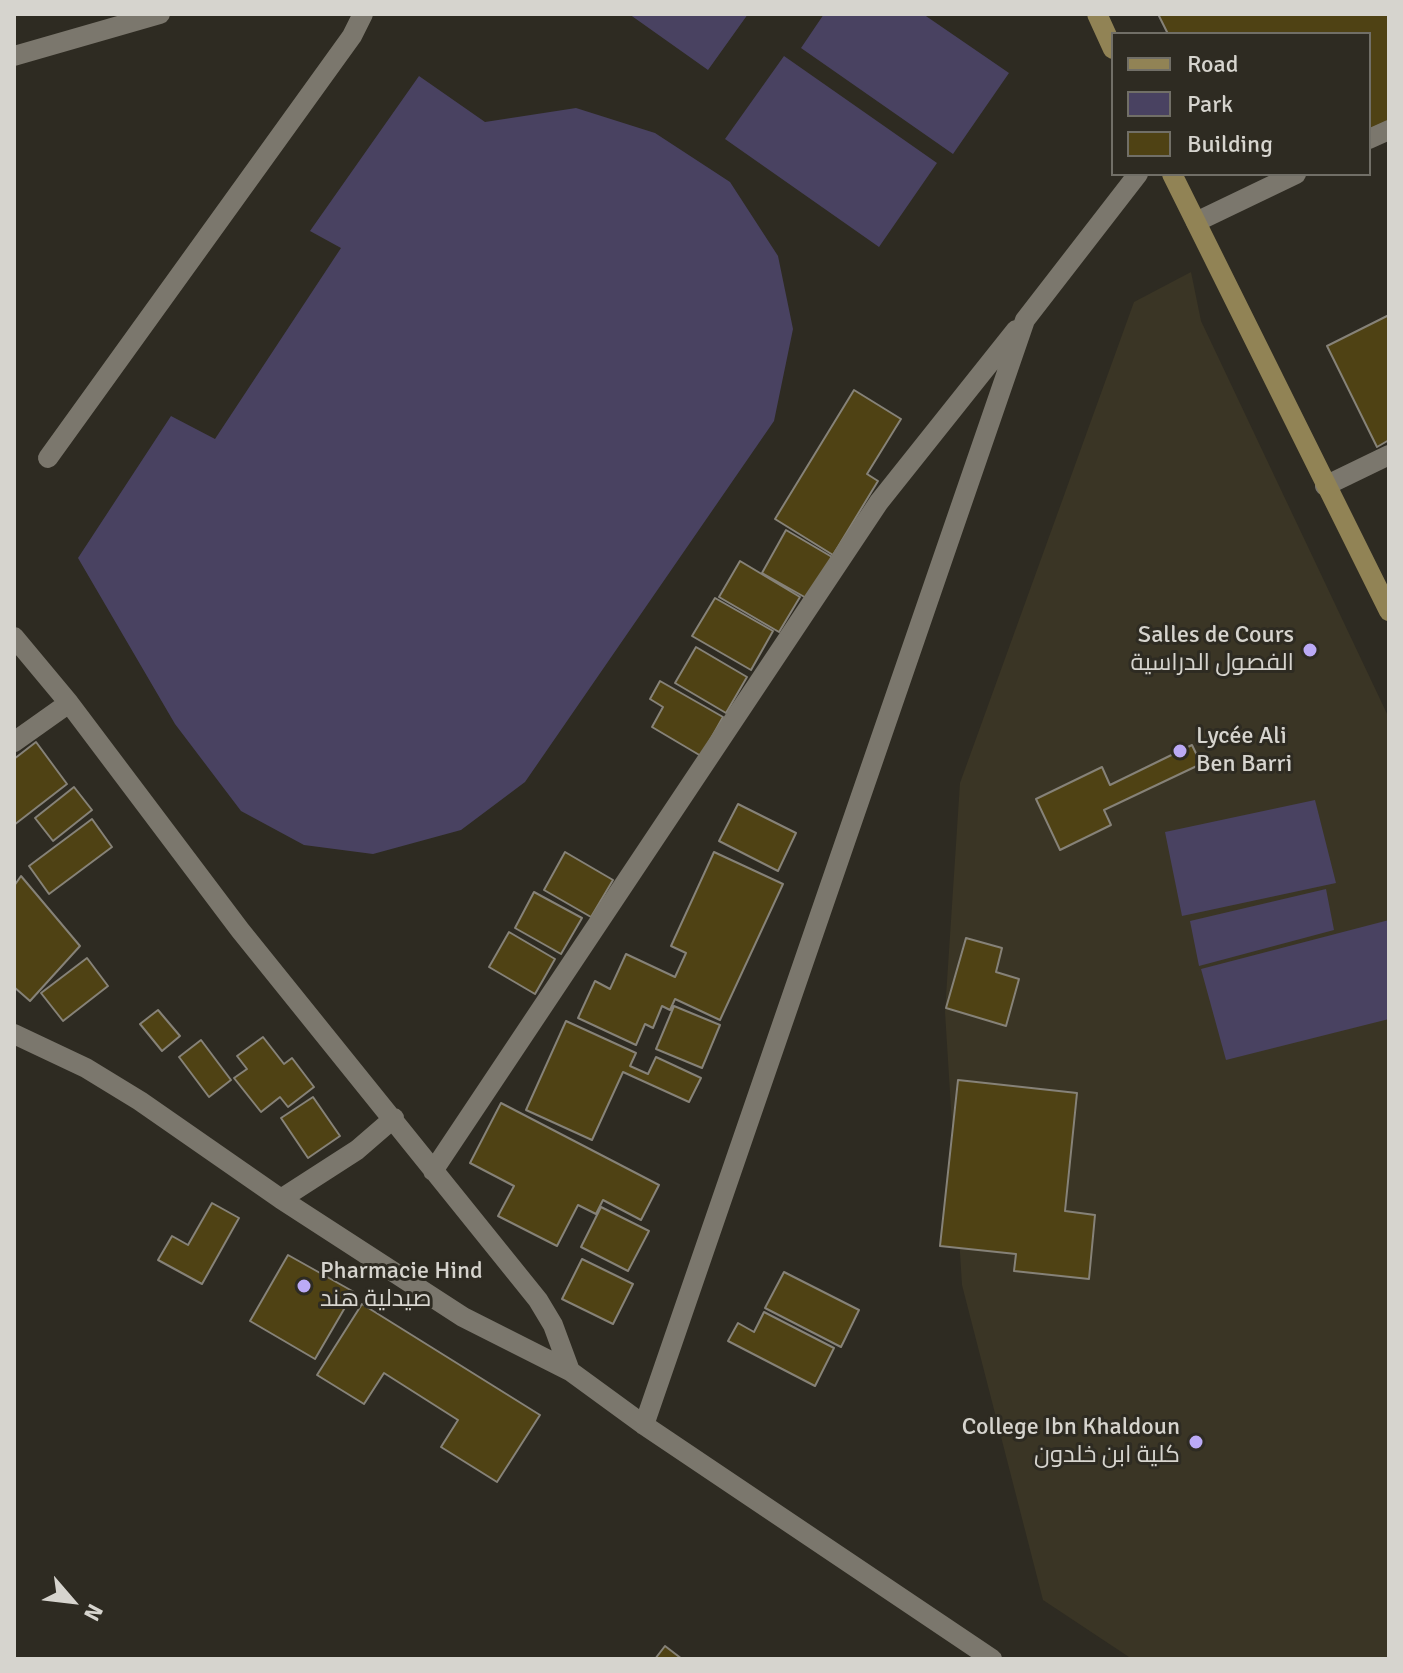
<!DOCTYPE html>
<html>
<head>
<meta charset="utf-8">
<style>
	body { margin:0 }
	#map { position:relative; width:1403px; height:1673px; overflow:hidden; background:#2e2b22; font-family:Signika,sans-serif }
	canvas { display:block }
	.frame { position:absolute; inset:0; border:16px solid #d6d4ce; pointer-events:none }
	.legend { position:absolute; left:1111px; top:32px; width:260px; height:144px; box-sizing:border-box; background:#2e2b22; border:2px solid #716f67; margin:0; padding:10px 14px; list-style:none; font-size:24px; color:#d6d4ce }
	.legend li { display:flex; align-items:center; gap:16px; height:40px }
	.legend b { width:40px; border:2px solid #716f67 }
	.north { position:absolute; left:32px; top:1561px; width:80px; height:80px; -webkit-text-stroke:6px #2e2b22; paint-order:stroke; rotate:118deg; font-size:22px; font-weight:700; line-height:32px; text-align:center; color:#d6d4ce }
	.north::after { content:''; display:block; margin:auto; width:28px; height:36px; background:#d6d4ce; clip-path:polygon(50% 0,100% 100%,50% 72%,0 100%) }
</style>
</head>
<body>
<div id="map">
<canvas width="1403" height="1673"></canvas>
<div class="frame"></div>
<ul class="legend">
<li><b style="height:10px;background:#918355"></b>Road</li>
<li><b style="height:22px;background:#494261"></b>Park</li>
<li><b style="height:22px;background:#4f4214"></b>Building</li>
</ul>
<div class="north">N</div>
</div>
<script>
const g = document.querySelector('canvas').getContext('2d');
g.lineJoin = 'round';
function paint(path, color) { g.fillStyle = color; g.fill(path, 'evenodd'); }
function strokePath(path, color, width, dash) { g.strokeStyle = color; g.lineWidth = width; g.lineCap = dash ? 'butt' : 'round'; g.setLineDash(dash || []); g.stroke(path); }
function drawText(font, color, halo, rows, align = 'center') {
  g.font = font + ' Signika,Cairo,sans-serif'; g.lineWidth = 6; g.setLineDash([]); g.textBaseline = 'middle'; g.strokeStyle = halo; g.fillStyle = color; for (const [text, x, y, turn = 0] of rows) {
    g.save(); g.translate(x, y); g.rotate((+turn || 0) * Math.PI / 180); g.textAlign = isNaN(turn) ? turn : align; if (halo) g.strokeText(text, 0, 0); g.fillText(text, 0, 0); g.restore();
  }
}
const built = new Path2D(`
	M1191,272L1201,321L1389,718V1659H1132L1043,1600L962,1285L945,1012L960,783L1134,302Z`);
const green = new Path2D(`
	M629,14H748L708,70Z
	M824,14H923L1009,73L953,154L801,48Z
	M784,56L937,163L879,247L725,139Z
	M419,76L485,122L576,108L655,133L730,182L778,256L793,329L774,421L525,782L461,830L373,854L304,845L241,811L175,724L78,558L171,416L215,439L341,248L310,231Z
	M1315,800L1336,883L1182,916L1165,832Z
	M1326,889L1334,930L1199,966L1190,921Z
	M1389,920V1019L1226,1060L1201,969Z`);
const building = new Path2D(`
	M1158,14H1389V121L1369,130V34H1168Z
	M1389,315V440L1377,447L1327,346Z
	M854,390L901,419L867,474L878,481L833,555L775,519Z
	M786,530L832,557L808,599L762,573Z
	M740,561L800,597L779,632L719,597Z
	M715,598L773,631L751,670L692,636Z
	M696,647L747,677L726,713L675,683Z
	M660,681L723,717L701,756L652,727L663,707L650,699Z
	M36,742L67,784L14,825V759Z
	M1192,745L1201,764L1104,810L1111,825L1060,850L1036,799L1102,767L1110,785Z
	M74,787L92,810L53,841L35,818Z
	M738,804L796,833L778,871L719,841Z
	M92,819L112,847L49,894L29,866Z
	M565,852L613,880L591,917L544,890Z
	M714,852L783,884L720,1020L675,999L670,1010L662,1006L653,1028L645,1024L636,1045L578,1018L595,981L610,989L626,954L675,977L686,953L671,946Z
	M21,876L80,946L30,1001L14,987V886Z
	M534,892L582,918L561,954L515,928Z
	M509,932L555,959L535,994L489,967Z
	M966,938L1002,948L996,972L1019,979L1006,1026L946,1008Z
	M87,958L108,986L63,1021L41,993Z
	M674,1006L720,1025L702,1068L656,1049Z
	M158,1010L180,1036L162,1051L140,1024Z
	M566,1021L636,1053L630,1066L648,1074L656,1057L701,1078L689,1102L623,1072L592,1140L526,1110Z
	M263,1037L284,1064L292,1058L314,1087L288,1107L280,1097L261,1112L234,1078L247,1069L237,1056Z
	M201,1040L231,1080L209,1097L179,1057Z
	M958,1080L1077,1093L1065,1211L1095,1215L1089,1279L1014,1271L1016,1254L940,1246Z
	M313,1097L340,1136L308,1158L281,1118Z
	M501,1103L659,1185L641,1220L603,1200L596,1214L578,1205L557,1246L498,1216L514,1186L470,1163Z
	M212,1203L239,1218L202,1284L158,1260L172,1236L188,1245Z
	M601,1207L649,1231L628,1271L581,1247Z
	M288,1255L354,1292L315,1359L250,1321Z
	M582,1259L633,1284L613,1324L562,1299Z
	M784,1272L859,1310L841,1347L765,1308Z
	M362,1304L540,1415L497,1482L441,1447L458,1420L384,1373L364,1404L317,1375Z
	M764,1312L834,1348L815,1386L728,1341L738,1323L754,1332Z
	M665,1646L682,1659H655Z`);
const lane = new Path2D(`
	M48,458L352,36L363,14`);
const street = new Path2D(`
	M14,56L160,14
	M1369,139L1389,130
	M1196,222L1296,174
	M1325,486L1389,455
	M14,637L69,703L240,930L538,1300L553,1325L570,1371
	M14,742L69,703
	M14,1034L86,1068L140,1101L281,1199L463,1317L570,1371L644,1425L992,1659
	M433,1171L879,502L1016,330
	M281,1199L357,1150L394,1118
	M644,1425L1025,320L1138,174`);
const secondary = new Path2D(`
	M1097,14L1113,49
	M1172,174L1389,611`);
const markers = [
	[1310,650,8,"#bbaaf6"],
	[1180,751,8,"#bbaaf6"],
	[304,1286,8,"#bbaaf6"],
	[1196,1442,8,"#bbaaf6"]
];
const poiNames = [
	["Salles de Cours",1294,636],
	["الفصول الدراسية",1294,664],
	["Lycée Ali",1196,737,"left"],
	["Ben Barri",1196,765,"left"],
	["Pharmacie Hind",320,1272,"left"],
	["صيدلية هند",320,1300,"left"],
	["College Ibn Khaldoun",1180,1428],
	["كلية ابن خلدون",1180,1456]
];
paint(built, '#3a3525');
paint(green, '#494261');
paint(building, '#4f4214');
strokePath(building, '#868278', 2);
strokePath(lane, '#7b776d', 20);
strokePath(street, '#7b776d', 20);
strokePath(secondary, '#918355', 20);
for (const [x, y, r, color] of markers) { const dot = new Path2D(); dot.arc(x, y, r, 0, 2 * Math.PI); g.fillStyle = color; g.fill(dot); strokePath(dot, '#2e2b22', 3); }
drawText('24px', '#d6d4ce', '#2e2b22', poiNames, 'right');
</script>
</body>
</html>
